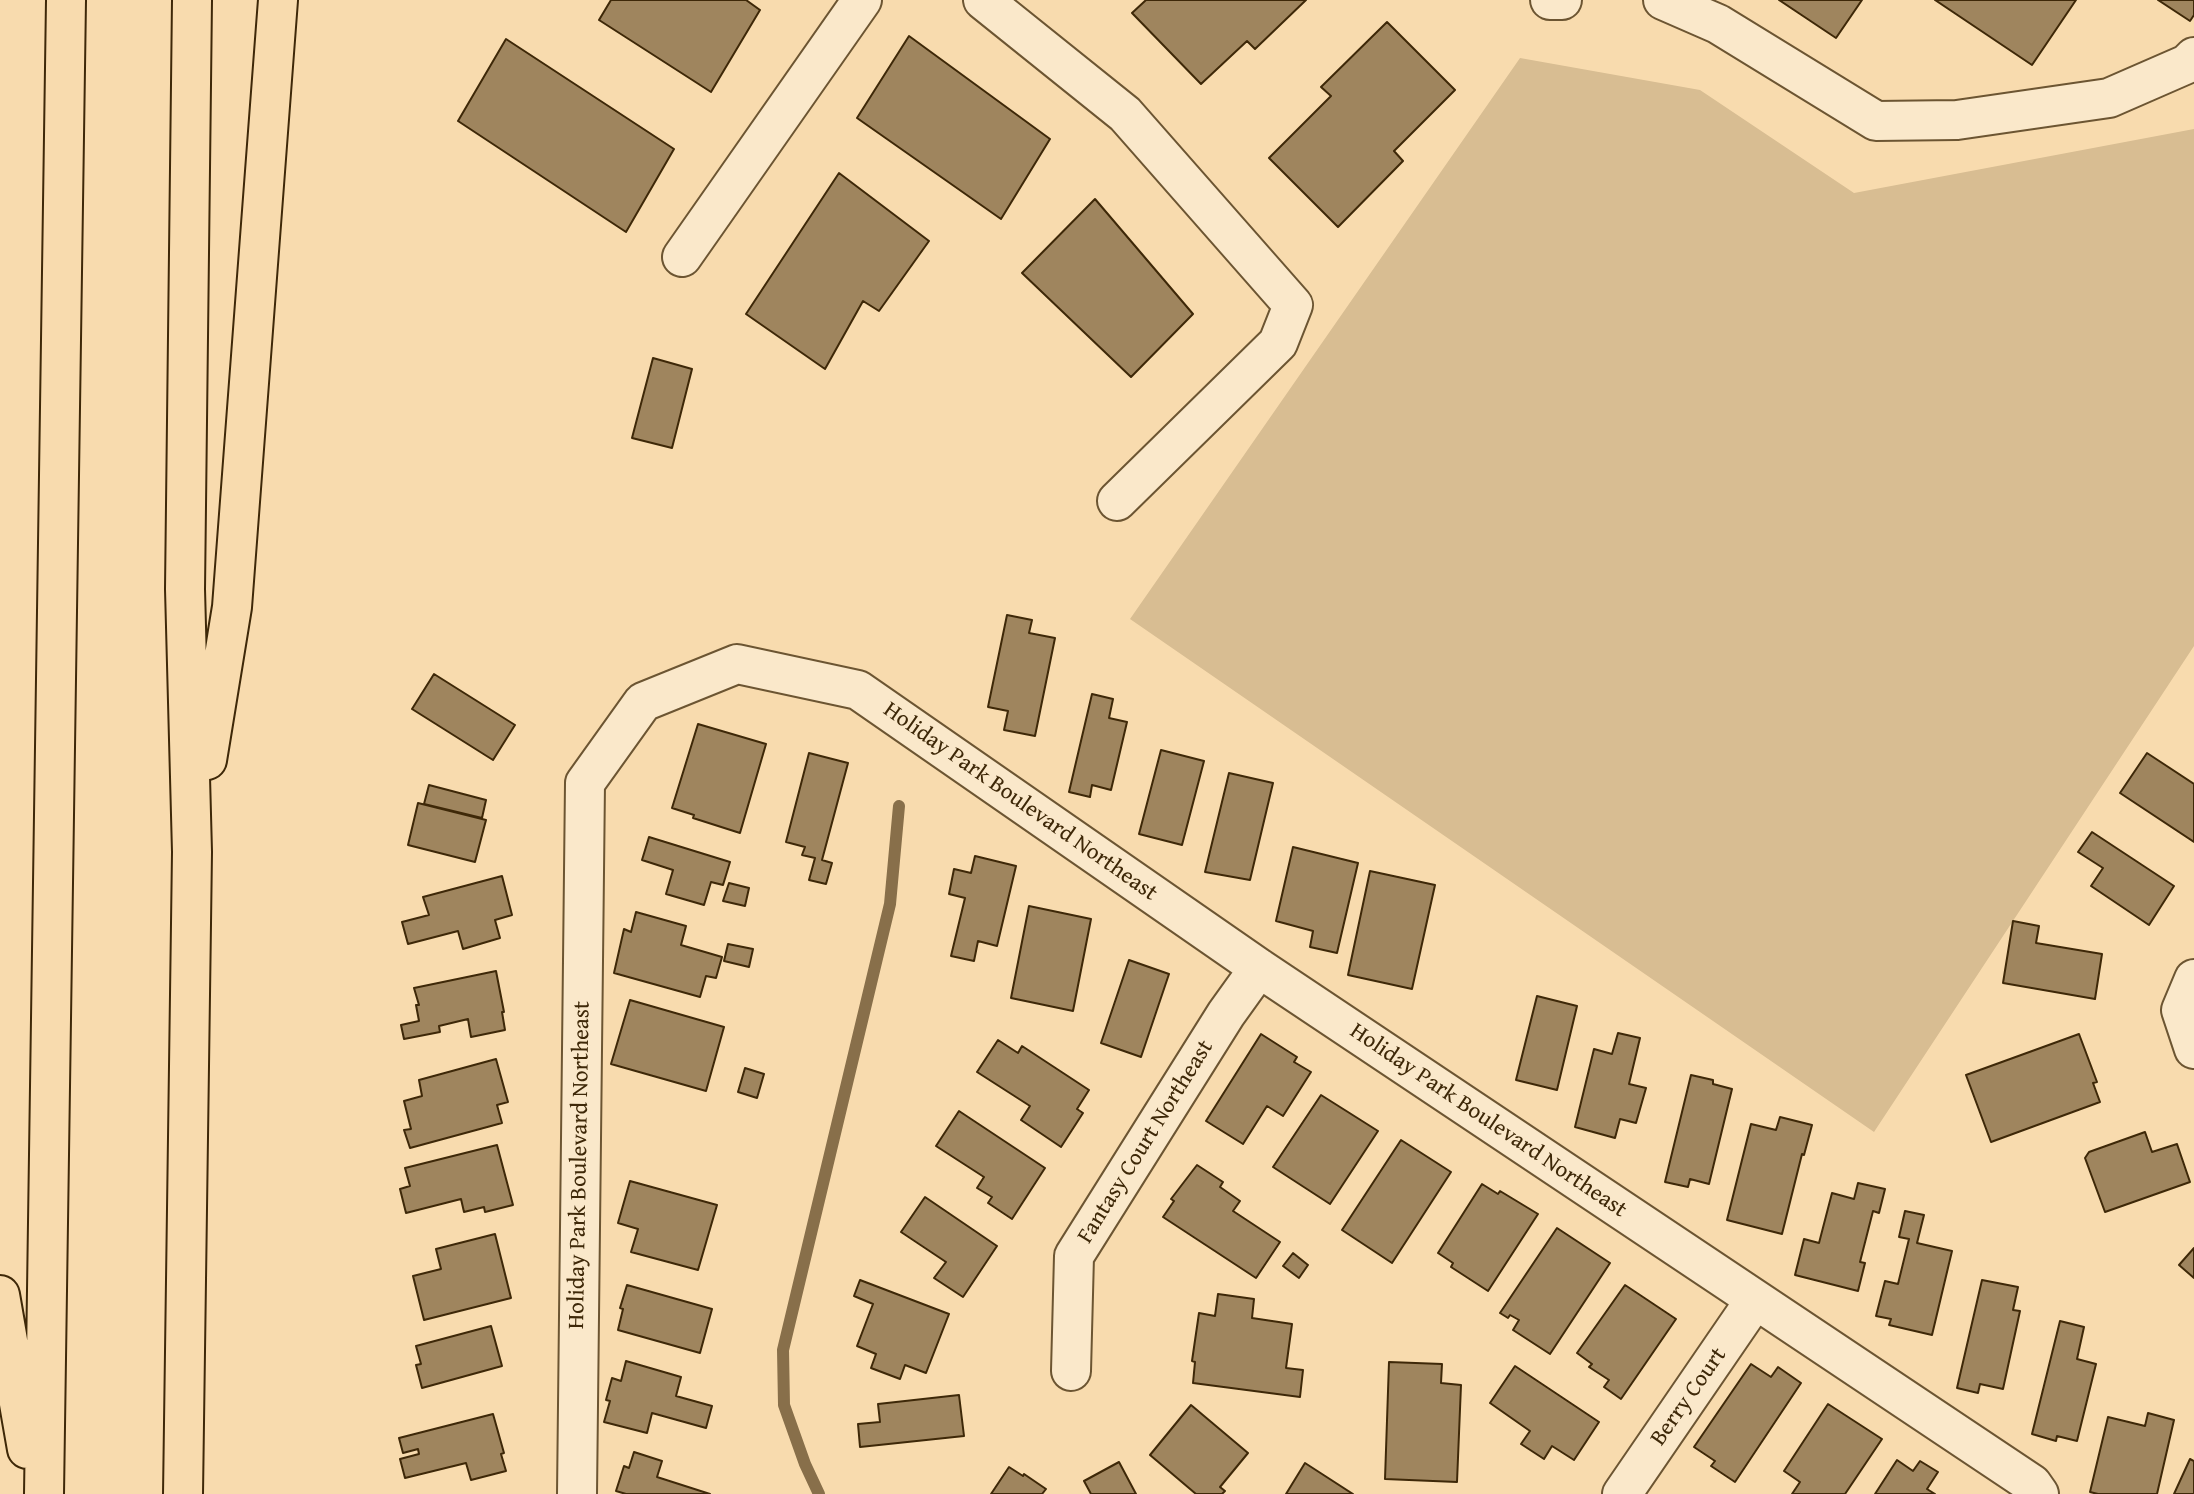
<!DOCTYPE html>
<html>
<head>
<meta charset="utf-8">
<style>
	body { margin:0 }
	canvas { display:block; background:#f8dbae }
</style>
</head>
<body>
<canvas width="2194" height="1494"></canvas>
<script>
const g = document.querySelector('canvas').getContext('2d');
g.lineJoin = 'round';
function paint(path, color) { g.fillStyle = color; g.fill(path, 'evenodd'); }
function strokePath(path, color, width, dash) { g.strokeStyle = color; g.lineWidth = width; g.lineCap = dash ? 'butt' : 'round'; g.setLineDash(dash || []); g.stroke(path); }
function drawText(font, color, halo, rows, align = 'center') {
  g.font = font + ' "Gentium Book Plus",serif'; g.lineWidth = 5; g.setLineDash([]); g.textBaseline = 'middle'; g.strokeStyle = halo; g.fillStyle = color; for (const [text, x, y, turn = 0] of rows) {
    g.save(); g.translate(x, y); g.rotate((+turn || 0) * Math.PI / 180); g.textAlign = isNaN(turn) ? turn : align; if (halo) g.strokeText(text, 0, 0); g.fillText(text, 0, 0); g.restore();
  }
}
const green = new Path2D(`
	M1520,58L1700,90L1854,193L2194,129V646L1874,1132L1130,619Z`);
const stream = new Path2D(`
	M819,1494L805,1464L784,1405L783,1350L890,904L899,806`);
const building = new Path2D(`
	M611,0H746L760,10L711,92L599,20Z
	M1146,0H1306L1255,49L1247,41L1201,84L1132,13Z
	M1779,0H1862L1836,38Z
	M1935,0H2076L2032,65Z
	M2158,0H2194V15L2190,21Z
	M1387,22L1455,90L1394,151L1403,161L1338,227L1269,158L1331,96L1321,87Z
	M909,36L1050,139L1001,219L857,118Z
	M506,39L674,149L626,232L458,121Z
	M839,173L929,241L879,311L863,301L825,369L746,314Z
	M1095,199L1193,314L1131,377L1022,273Z
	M653,358L692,369L672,448L632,438Z
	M1007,615L1032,620L1029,633L1055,638L1035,736L1004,730L1008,711L988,707Z
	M434,674L515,725L493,760L412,709Z
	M1092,694L1113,699L1109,718L1127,722L1111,790L1092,785L1090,797L1069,792Z
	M698,724L766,744L740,833L693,818L694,815L672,808Z
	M1161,750L1204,761L1182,845L1139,834Z
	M809,753L848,763L822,860L832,863L826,884L809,880L815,858L802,855L805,847L786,842Z
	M2147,753L2194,784V842L2120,793Z
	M1229,773L1273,783L1250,880L1205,872Z
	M429,785L486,800L482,818L424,804Z
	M418,803L486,820L475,862L408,845Z
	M2092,832L2174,886L2149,925L2091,886L2103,868L2078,852Z
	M649,837L730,862L723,885L711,882L704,905L666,894L673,870L642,860Z
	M1293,847L1358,863L1337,953L1310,947L1313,931L1276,921Z
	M975,856L1016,866L997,946L978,941L974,961L951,956L965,898L949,894L954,869L971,873Z
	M1370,871L1435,885L1412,989L1348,975Z
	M502,876L512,915L495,920L500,938L463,949L458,931L408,944L402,922L429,915L423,897Z
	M729,883L749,888L745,906L723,901Z
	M1029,906L1091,919L1073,1011L1011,998Z
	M636,912L686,926L681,945L722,957L716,978L706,976L700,997L614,973L624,929L631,932Z
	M2013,921L2039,926L2036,943L2102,954L2095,999L2003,983Z
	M728,944L753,949L749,967L724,961Z
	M1129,960L1169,974L1141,1057L1101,1043Z
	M496,971L504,1012H502L505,1030L471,1037L468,1019L439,1026L440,1032L404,1039L401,1025L419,1021L416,1005H419L414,988Z
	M1537,996L1577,1006L1557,1090L1516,1080Z
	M630,1000L724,1027L706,1091L611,1064Z
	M1618,1033L1640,1038L1629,1084L1646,1088L1636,1123L1620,1119L1615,1138L1575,1127L1594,1049L1612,1054Z
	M1261,1034L1297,1057L1294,1062L1311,1072L1283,1116L1267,1106L1243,1144L1206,1121Z
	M2079,1034L2097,1082L2093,1083L2100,1102L1991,1142L1966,1075Z
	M998,1040L1018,1053L1022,1046L1089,1090L1077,1109L1083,1113L1061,1147L1021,1120L1030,1106L977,1072Z
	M496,1059L508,1102L497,1105L502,1123L410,1148L404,1130L411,1129L404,1101L422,1096L419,1080Z
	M745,1068L764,1074L757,1098L738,1092Z
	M1691,1075L1713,1080V1084L1732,1089L1709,1184L1690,1179L1688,1187L1665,1182Z
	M1321,1095L1378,1131L1330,1204L1273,1167Z
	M959,1111L1045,1168L1012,1219L988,1203L992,1197L977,1188L984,1177L936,1146Z
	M1780,1117L1812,1125L1804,1155L1802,1154L1782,1234L1727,1220L1751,1124L1776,1130Z
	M2145,1132L2152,1152L2177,1144L2190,1182L2105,1212L2085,1158L2089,1152Z
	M1401,1140L1451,1172L1392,1263L1342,1230Z
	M497,1145L513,1205L485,1212L484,1207L464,1212L461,1199L406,1213L400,1189L410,1186L405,1168Z
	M1197,1165L1223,1182L1220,1187L1240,1201L1233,1211L1280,1242L1256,1278L1163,1217L1174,1201L1171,1199Z
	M630,1181L717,1205L698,1270L631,1252L638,1229L618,1223Z
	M1858,1183L1885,1189L1879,1213L1873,1211L1860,1262L1865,1263L1858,1291L1795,1275L1804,1239L1819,1243L1832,1193L1854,1199Z
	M1482,1184L1498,1194L1500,1191L1538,1214L1488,1291L1451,1267L1453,1263L1438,1253Z
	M925,1197L997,1246L963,1297L934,1278L946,1262L901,1232Z
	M1905,1211L1924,1215L1917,1243L1952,1251L1932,1335L1889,1325L1891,1319L1876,1316L1885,1281L1898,1284L1909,1239L1899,1237Z
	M1557,1228L1610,1263L1550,1354L1513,1330L1519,1320L1510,1315L1508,1318L1500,1313Z
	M495,1234L511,1298L424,1320L413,1276L441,1269L436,1249Z
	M2194,1248V1278L2179,1265Z
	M1293,1253L1308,1265L1299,1278L1283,1266Z
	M860,1280L949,1314L926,1373L905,1365L900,1379L871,1368L876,1354L857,1346L873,1304L854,1296Z
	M1982,1280L2018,1287L2013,1310L2020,1311L2003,1389L1980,1384L1978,1393L1957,1388Z
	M627,1285L712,1309L700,1353L618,1330L623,1309L620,1308Z
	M1625,1285L1676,1319L1621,1399L1604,1387L1609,1380L1589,1367L1592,1364L1577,1353Z
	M1218,1294L1254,1299L1252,1318L1292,1324L1286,1368L1303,1370L1300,1397L1193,1383L1195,1362L1192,1361L1199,1313L1215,1316Z
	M2060,1321L2084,1327L2077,1359L2096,1364L2077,1441L2057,1436L2056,1441L2032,1434Z
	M491,1326L502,1366L422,1388L416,1365L421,1364L416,1346Z
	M626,1361L681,1377L676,1396L712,1406L706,1428L652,1413L647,1433L604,1422L610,1401L606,1400L612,1378L621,1381Z
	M1389,1362L1442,1364L1441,1383L1461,1385L1457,1482L1385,1479Z
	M1751,1364L1771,1377L1778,1367L1801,1383L1735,1482L1711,1466L1715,1461L1694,1447Z
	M1515,1366L1599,1422L1574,1460L1552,1446L1544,1459L1521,1444L1530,1431L1490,1403Z
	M959,1395L964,1436L860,1447L858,1424L880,1422L878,1404Z
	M1828,1404L1882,1439L1845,1494H1792L1800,1482L1784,1471Z
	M1191,1405L1248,1453L1220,1487L1225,1491L1222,1494H1196L1150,1455Z
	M2148,1413L2174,1420L2157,1494H2098L2090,1492L2108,1417L2145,1426Z
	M493,1414L504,1453L501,1454L506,1471L471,1480L466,1463L405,1478L400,1459L419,1454L418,1449L403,1453L399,1438Z
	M634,1452L662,1461L657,1477L710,1494H626L616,1491L624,1466L629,1468Z
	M2190,1459L2194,1461V1494H2174Z
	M1897,1460L1913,1471L1920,1461L1938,1472L1927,1489L1935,1494H1875Z
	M1119,1462L1136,1494H1091L1084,1481Z
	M1305,1463L1353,1494H1286Z
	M1009,1467L1023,1476L1024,1474L1046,1489L1042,1494H991Z`);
const minor = new Path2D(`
	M983,0L1125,114L1293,305L1278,343L1117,501
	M1550,0H1562
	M1663,0L1718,24L1876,121L1957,120L2109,98L2187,64L2194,57
	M682,257L862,0
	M2194,979L2181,1010L2194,1049
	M1071,1371L1074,1256L1226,1014L1259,968
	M577,1494L585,783L643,702L737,664L858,690L1259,968L2032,1484L2039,1494
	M1622,1494L1755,1300`);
const highway = new Path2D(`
	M207,760L232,607L278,0
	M0,1295L27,1449
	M44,1494L66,0
	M183,1494L192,852L185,589L192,0`);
const streetNames = [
	["Holiday Park Boulevard Northeast",1020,802,35],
	["Holiday Park Boulevard Northeast",1488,1121,34],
	["Fantasy Court Northeast",1146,1142,-58],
	["Holiday Park Boulevard Northeast",580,1165,-89],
	["Berry Court",1689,1397,-55]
];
paint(green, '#d8bd92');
strokePath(stream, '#886f4a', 12);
paint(building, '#9f855e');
strokePath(building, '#3e2808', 2);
strokePath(minor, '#6c5532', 42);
strokePath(highway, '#3e2808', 42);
strokePath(minor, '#fae8ca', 38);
strokePath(highway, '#f8dbae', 38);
drawText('23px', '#3e2808', '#fae8ca', streetNames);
</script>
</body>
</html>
